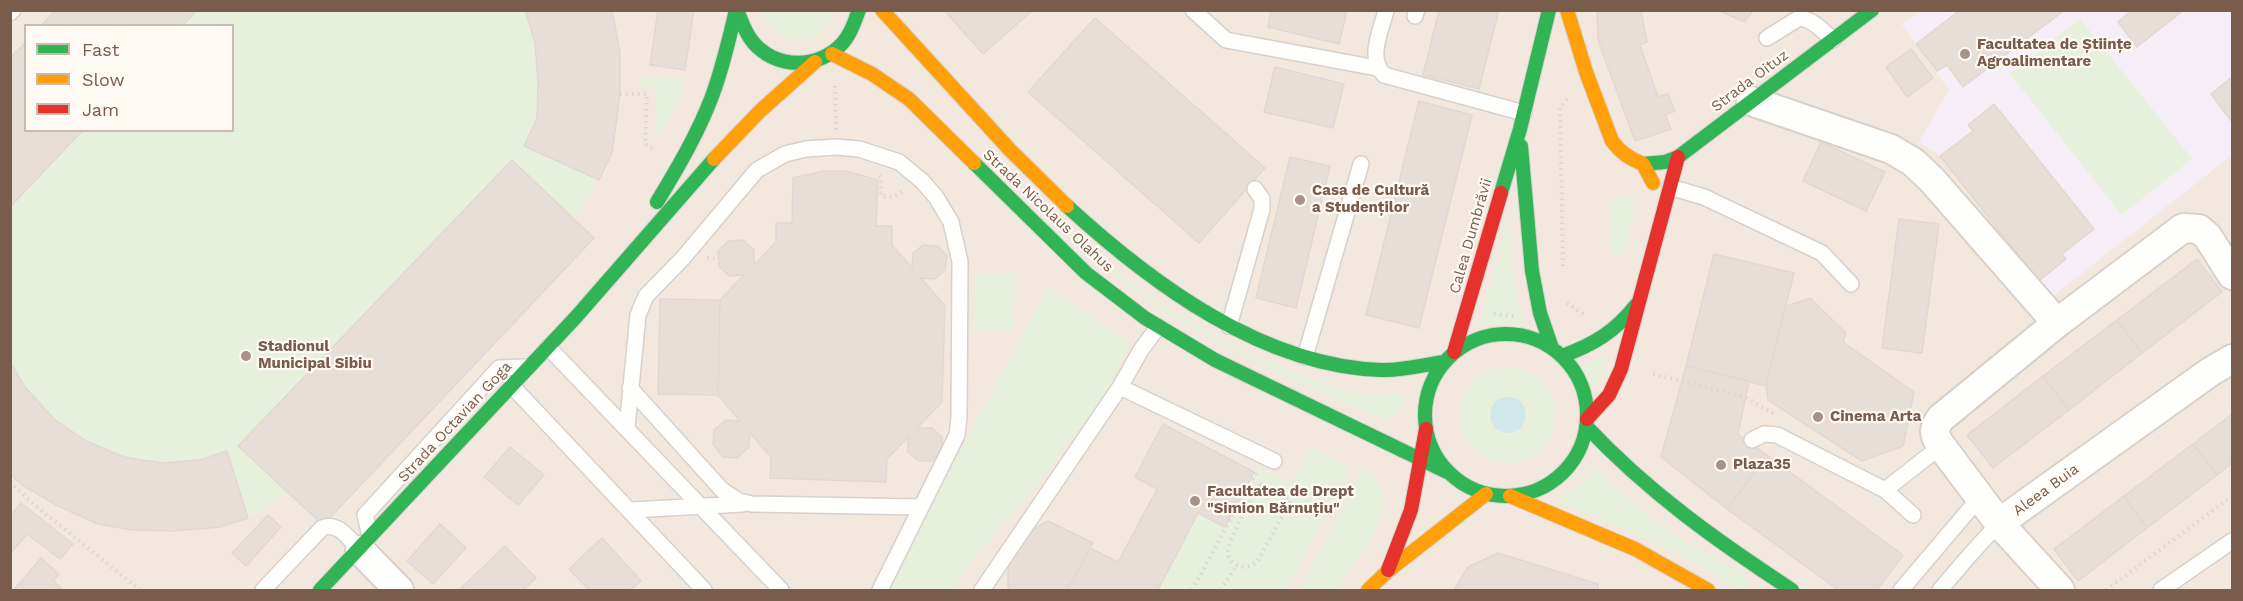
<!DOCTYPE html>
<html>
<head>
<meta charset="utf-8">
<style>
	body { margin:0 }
	#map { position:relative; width:2243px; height:601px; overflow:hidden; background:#f9f5f0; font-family:"Work Sans",sans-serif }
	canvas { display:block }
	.frame { position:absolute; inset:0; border:12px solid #7a5c4d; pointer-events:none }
	.legend { position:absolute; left:24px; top:24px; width:210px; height:108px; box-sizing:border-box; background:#fffaf3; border:2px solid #cabbb1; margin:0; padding:8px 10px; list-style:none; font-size:18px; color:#7a5c4d }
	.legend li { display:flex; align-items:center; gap:12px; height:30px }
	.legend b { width:30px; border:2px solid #cabbb1 }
</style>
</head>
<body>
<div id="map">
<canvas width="2243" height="601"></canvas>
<div class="frame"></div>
<ul class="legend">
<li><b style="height:8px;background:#30b455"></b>Fast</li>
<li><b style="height:8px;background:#ff9f0a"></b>Slow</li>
<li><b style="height:8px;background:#e5322d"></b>Jam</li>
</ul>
</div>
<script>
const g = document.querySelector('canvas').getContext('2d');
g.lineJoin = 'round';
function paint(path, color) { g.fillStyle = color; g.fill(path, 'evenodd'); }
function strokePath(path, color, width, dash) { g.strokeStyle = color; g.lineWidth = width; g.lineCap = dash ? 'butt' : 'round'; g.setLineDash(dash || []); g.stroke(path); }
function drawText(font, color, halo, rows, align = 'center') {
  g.font = font + ' "Work Sans",sans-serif'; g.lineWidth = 4.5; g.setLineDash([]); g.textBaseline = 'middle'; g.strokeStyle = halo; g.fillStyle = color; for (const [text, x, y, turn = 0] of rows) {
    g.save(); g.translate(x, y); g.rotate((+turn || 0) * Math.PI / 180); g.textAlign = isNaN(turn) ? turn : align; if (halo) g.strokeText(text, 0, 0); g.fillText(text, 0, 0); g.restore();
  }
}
const residential = new Path2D(`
	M11,11H2232V590H11ZM26,26H232V130H26Z`);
const education = new Path2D(`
	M1922,10L2232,11V155L2052,297L1940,156L1919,142L1949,90L1902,25Z`);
const green = new Path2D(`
	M55,10L612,11L620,53V94L612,153L599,180L575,219L594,238L323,525L288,492C275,501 263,510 249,517C233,525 213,527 195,529C130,536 59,521 11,474L10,58L25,42L26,130H232V26L41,25Z
	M760,11H834C820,51 776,49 760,11Z
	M2080,19L2192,159L2122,215L2010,74Z
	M642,76L683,78V94L662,132L654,133L657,87H640Z
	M1618,195L1630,197L1634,202L1635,208L1625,250L1623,254L1616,256L1610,249L1609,205L1612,198Z
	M1509,217L1512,262L1523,325L1520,328L1480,325L1479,324Z
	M1056,222L1138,288L1201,328L1253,355L1332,388L1365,393H1401L1404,395L1405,400L1396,416L1385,419L1370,414C1290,377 1207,343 1135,291C1106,271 1081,247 1056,222Z
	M975,273L1015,274L1013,332L974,331Z
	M1048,287L1130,343L1107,392L1029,495L975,557L953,590H886Z
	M1603,356V373L1596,385L1588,388L1586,386L1579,367Z
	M1460 415a48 48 0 1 1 96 0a48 48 0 1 1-96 0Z
	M1311,447L1351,468L1286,590H1158L1198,513L1225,526L1257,466L1291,483Z
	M1596,467C1617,488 1637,508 1662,526C1690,545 1722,560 1750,580L1749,588L1747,590C1732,590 1723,579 1711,572C1662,544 1611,522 1558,501L1587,480L1593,468Z
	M1363,468C1372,475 1381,483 1383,494C1388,522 1352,568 1337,590H1300Z`);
const water = new Path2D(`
	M1490 415a18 18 0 1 1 36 0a18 18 0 1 1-36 0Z`);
const building = new Path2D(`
	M55,10H197L182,26H41Z
	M525,10H612L620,53V94L612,153L599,180L524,146L537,118L538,81L535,43Z
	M658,10H694L685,70L650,65Z
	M944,10H1033L983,54Z
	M1271,10H1347L1339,44L1268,27Z
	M1439,10H1499L1479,89L1423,75Z
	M1597,10H1641L1647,42L1640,45L1658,97L1668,94L1675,111L1665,115L1671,129L1635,141L1598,40Z
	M1717,10H1753L1745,22Z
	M1960,10H2065L1963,87L1947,65L1937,71L1916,44Z
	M2132,10H2184L2137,47L2118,22Z
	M1095,18L1265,168L1199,243L1028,92Z
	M26,42V130H83L10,207V58Z
	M1911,49L1933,78L1907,97L1886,67Z
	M1275,67L1344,84L1333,128L1264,112Z
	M2232,77V122L2211,94Z
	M1419,101L1472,115L1419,328L1366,315Z
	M1994,104L2094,229L2062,254L2066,259L2039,281L1940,156L1973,131L1968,125Z
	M1821,142L1885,172L1866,211L1803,181Z
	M1290,157L1330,166L1296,308L1256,298Z
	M512,160L594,238L323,525L238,446Z
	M823,171H846L878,180L876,226H892V245L912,268L913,253L923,245L938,246L947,256L945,270L935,279L921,278L945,306L942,402L917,428H932L942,437V451L932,461H918L908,452V437L887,459L886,482L770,478L771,457L750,433L749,447L737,458L723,457L713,444L714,430L726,420L740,421L718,395L720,300L744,275L729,276L719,266L718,251L728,241L743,240L754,250V265L776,242V223H792L793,178Z
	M1899,219L1939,224L1922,353L1882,348Z
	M1714,254L1794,273L1766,386L1686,366Z
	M2197,259L2222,292L2142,353L2117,320Z
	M1810,298L1846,333L1843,342L1914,392L1903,446L1862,461L1768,400L1766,386L1785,307Z
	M660,299L720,300L718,395L658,394Z
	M2117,320L2142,353L2069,410L2043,376Z
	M10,362L25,387L54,419L86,441L124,457L163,463L199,460L227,451L248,518L220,527L173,531L132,530L98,524L58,506L22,485L10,474Z
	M1686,366L1749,381L1738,434L1767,455L1727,509L1661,457Z
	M2043,376L2069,410L1993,468L1967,435Z
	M2232,414V463L2217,475L2193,444Z
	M1163,424L1254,472L1225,527L1198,513L1158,590H1067L1090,548L1118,562L1157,489L1135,477Z
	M2193,444L2217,475L2147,528L2124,496Z
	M510,447L544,475L518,505L484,477Z
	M1767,455L1903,555L1877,590H1838L1727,509Z
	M2124,496L2147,528L2078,581L2054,549Z
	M21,503L73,544L60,559L27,534L10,554V516Z
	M268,515L281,527L246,566L232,553Z
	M1048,521L1093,543L1067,590H1008V564L1024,534Z
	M440,524L466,548L433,584L407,561Z
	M602,538L641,581L630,590H589L569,569Z
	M505,546L536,578L523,590H459Z
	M1498,553L1598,584V590H1454L1468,567Z
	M41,558L59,574L53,581L63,590H14Z`);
const path = new Path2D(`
	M835,86L836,130
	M620,94H647L645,144L656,151
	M879,176L881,177V196L893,197L904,191
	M707,258L719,259
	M1563,266L1560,108L1567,99
	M1567,303L1586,316
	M1494,314L1514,316
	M1653,374L1745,397L1774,414
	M10,482L31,502L140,590
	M1260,484L1291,501L1257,562C1250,567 1243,569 1235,564C1231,562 1228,557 1228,553C1227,540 1253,497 1260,484Z
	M1192,590L1256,473
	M1221,590L1236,566
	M2106,590L2232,496`);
const lane = new Path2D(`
	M1193,10L1226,40L1377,68
	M1386,10C1381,32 1367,57 1384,75L1524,113
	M10,13L13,10
	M1415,16L1417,10
	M1767,38L1799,18C1813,19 1823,31 1833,40
	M1670,187L1704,197L1822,253L1851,284
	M1229,326L1262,209V199L1255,189
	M548,347L781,590
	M1305,357L1361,164
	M512,386L704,590
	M1120,387L1274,461
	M630,388L722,490L739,501L752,504L921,507
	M627,428L638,315L646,296L683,258L757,170L785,154L806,149L836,147L859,149L899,162L922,181L936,197L951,222L960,262L959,418L957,435L880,590
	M1752,440L1764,434L1777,435L1885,490L1913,515
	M1885,490L1941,446
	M630,510L743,504
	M370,536L365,515L499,368L525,367
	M263,590L322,528C338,521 349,539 360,550
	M982,590L1120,387L1141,350L1158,327
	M1901,590L1980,497
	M1940,590L1968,557L1999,523
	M2161,590L2232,541`);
const street = new Path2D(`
	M1751,101L1891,149L1913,162L1932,180L2057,323
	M1999,523L2210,372L2232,359
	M360,550L399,590
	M2060,590L1999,523L1939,443C1933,433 1934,427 1941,418L2057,323L2183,228L2199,229L2208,237L2232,275`);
const fast = new Path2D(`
	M737,10C743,25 748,40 761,50C789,73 834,64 850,32C854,25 856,17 859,10
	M1521,146L1532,271L1540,313L1552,348
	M974,163L1086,273L1145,318L1215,360L1447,472
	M1643,164L1665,162L1678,157L1872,10
	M1501,193L1520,129L1549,10
	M657,202C677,169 697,135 711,99C722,70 729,40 736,10
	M1067,206C1151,283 1262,366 1381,370C1402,371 1423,365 1444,362
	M1425 415a81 81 0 1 1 162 0a81 81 0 1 1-162 0Z
	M1562,356C1593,345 1616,331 1636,305
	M1586,426C1648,492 1717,541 1792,590
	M320,590L576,317L714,159`);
const slow = new Path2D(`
	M882,10L1010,150L1067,206
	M1567,10L1586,72L1612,141C1621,153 1629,158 1643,164L1653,183
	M832,54L872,74L909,99L974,163
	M714,159L760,111L815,62
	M1510,496L1635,549L1708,590
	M1368,590L1388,571L1486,494`);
const jam = new Path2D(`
	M1454,352L1501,193
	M1587,419L1609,395L1621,369L1678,157
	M1388,570L1411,510L1426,429`);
const markers = [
	[1965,54,6,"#a69286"],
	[1300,200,6,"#a69286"],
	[246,356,6,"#a69286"],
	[1818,417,6,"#a69286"],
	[1721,465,6,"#a69286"],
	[1195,501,6,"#a69286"]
];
const poiNames = [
	["Facultatea de Științe",1977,45],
	["Agroalimentare",1977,62],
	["Casa de Cultură",1312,191],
	["a Studenților",1312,208],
	["Stadionul",258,347],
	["Municipal Sibiu",258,364],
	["Cinema Arta",1830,417],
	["Plaza35",1733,465],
	["Facultatea de Drept",1207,492],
	["\"Simion Bărnuțiu\"",1207,509]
];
const streetNames = [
	["Strada Oituz",1750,81,-37],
	["Strada Nicolaus Olahus",1048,211,43],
	["Calea Dumbrăvii",1471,236,-74],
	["Strada Octavian Goga",455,422,-47],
	["Aleea Buia",2046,490,-36]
];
paint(residential, '#f2e8de');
paint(education, '#f6eef6');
paint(green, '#e7f0db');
paint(water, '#d0e8ea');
paint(building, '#e6ded7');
strokePath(building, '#e2d8d2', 1.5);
strokePath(lane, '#d7d1cb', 18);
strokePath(street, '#d7d1cb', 32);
strokePath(fast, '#d9d2cb', 16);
strokePath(slow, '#d9d2cb', 16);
strokePath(jam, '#d9d2cb', 16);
strokePath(path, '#dcd5d0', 4, [1.5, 4.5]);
strokePath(lane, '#fefefd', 15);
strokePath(street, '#fefefd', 28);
strokePath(fast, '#30b455', 14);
strokePath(slow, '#ff9f0a', 14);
strokePath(jam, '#e5322d', 14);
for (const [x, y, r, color] of markers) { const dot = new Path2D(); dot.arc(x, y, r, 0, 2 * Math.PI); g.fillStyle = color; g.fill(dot); strokePath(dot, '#fffaf3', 2); }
drawText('bold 15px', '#7a5c4d', '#fffaf3', poiNames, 'left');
drawText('15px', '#7a5c4d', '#fffaf3', streetNames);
</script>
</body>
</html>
